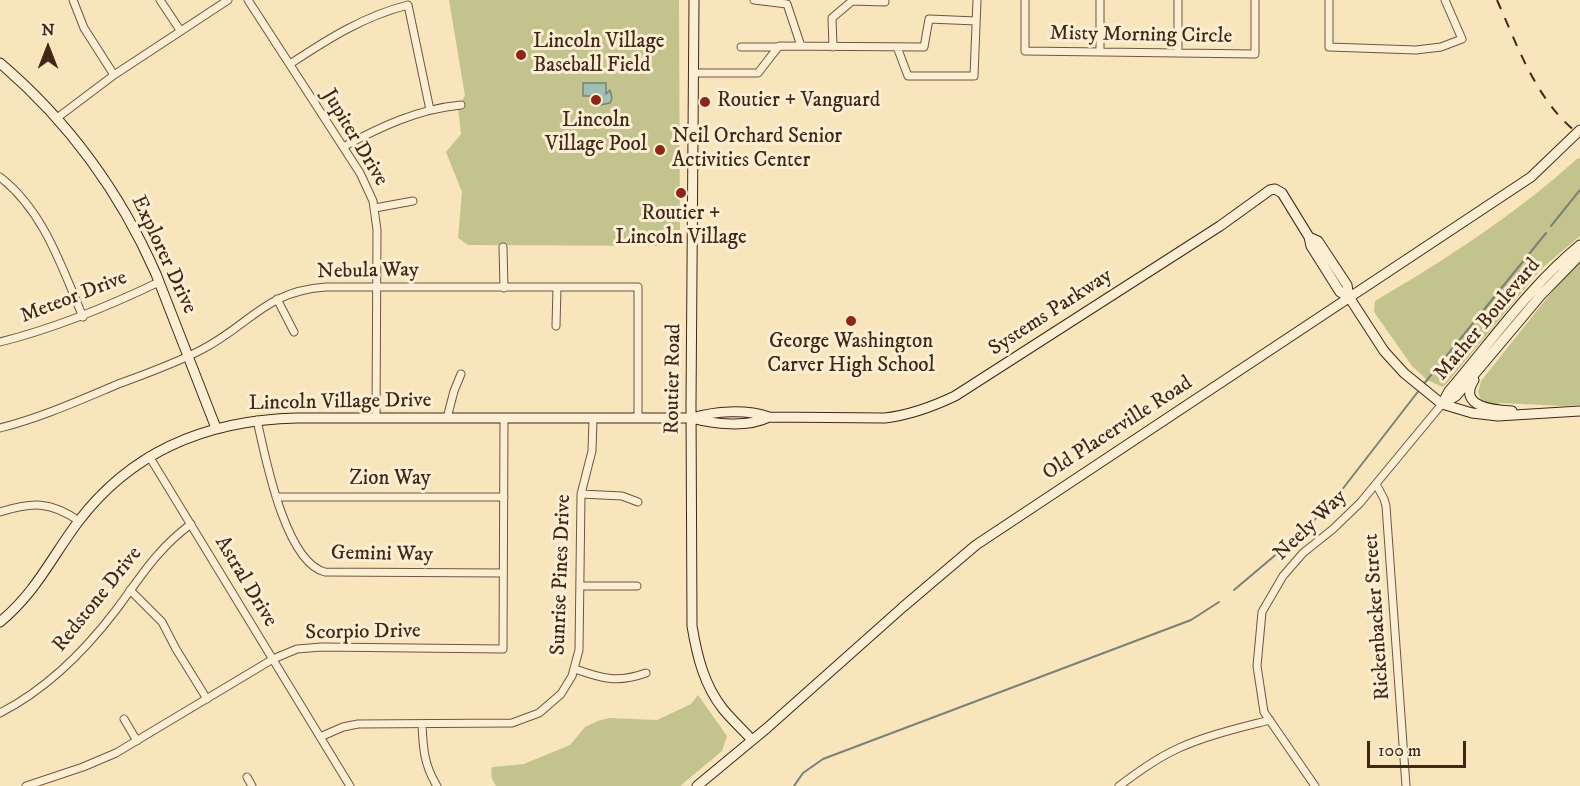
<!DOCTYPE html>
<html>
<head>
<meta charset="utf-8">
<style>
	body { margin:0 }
	#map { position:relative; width:1580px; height:786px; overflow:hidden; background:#f9e5bc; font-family:"IM FELL DW Pica",serif }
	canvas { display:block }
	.north { position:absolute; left:18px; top:18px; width:60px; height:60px; -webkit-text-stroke:4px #fbeed3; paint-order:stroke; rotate:0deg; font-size:16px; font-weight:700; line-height:24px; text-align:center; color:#412717 }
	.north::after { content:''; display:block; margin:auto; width:21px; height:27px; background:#412717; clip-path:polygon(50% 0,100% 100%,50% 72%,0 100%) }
	.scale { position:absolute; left:1367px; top:741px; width:99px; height:27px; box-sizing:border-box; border:3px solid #412717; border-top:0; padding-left:8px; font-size:18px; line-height:21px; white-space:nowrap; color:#412717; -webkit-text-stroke:4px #fbeed3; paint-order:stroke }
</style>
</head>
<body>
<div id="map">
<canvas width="1580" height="786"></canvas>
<div class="north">N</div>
<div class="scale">100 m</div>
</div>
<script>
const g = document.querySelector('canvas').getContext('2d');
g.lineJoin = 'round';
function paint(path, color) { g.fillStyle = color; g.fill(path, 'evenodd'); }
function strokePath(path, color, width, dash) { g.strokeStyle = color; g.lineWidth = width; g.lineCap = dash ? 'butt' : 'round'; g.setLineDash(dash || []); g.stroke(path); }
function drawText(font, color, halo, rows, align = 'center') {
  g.font = font + ' "IM FELL DW Pica",serif'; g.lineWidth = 6; g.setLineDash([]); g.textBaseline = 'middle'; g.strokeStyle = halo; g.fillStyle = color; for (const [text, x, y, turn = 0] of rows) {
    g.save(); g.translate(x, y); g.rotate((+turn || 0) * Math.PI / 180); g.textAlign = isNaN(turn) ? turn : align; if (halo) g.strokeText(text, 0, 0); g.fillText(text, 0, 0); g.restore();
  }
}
const green = new Path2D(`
	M449,0H679L680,246L468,245L458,238L462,192L446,152L461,134L458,107L465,96Z
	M1578,158L1580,159V236L1541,269L1447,383L1443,387L1427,380L1412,366L1374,312L1375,301C1447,259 1516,214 1578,158Z
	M1580,263V405L1565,406L1499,403L1495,405L1482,402L1478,392L1481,381L1555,288Z
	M698,695L727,736L722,751L680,786H496C492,780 490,774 492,767L524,764L570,745L585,727L598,721L609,718L657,720L691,704Z`);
const water = new Path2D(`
	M583,83H606V94L610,90L612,98L610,103L600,105L599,96H583Z`);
const stream = new Path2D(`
	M1551,226L1580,190
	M1423,385L1546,233
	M1234,590L1305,530L1341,491L1420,389
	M794,786L803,773L823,759L1191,620L1219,602`);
const street = new Path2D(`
	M73,0L84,28L114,75
	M160,0L180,30
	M248,0L360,173L373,201L377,230L376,418
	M754,0L787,4L801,46
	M1025,0V51L1255,54V0
	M1100,0V52
	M1178,0V53
	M1329,0V47L1416,50L1441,47L1462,39L1445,0
	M741,47H779
	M833,47L832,18L852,1L885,2
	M897,47L908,76H974L977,0
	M290,64C328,39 364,16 408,5L430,110
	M694,73H758L779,46L924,47L929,19L976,21
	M57,118L114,75L228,0
	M343,147C380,127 418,109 461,105
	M0,177C44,211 62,268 83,317
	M375,208L413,201
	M503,247L504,288
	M277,299L294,332
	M556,326L557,288
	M0,342C56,328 107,307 159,282
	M447,418L454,391L461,374
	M257,420C265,456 285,562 325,572L503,573
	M0,428C40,418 78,401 116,385C145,374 174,364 201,350C250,325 265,291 326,287H638V418
	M149,456L350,786
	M1376,484L1384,499L1386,506L1406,786
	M581,494L622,496L638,502
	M276,497H504
	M0,512C32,502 50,501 79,521
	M580,586H637
	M130,590L162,622L176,649L207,699
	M575,669C603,679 618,683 646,673
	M0,713C47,689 84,652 116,610C140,578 157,549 191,524
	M124,719L137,741
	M422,724C423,748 424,765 437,786
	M320,737L343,727L358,724L512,723L539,713L561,694L572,676L579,650L581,494L592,451L593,419
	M247,777L252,786
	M26,786L83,767L116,753L273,659L297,649L322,647L503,649L504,419
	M1119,786C1138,772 1157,758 1179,748C1208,735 1239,728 1270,720
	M1315,786L1264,712L1257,666L1262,612L1283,576L1303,553L1333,529L1360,503L1442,404`);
const secondary = new Path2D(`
	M694,0L691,405L692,626C697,656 704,685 723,709C732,720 743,730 752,740
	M0,63C68,121 120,192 156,274L216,428
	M1309,237L1318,241L1347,285L1349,297L1384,351L1404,373L1442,404L1472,413L1498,416L1580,411
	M1474,380C1457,407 1494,410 1512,411
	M1444,403L1456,396L1541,295L1580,255
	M1442,404L1449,391C1491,342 1530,286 1580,245
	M692,418C715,411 746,409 769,417L885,418C910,415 932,407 955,396L1220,226L1270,190L1275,189L1282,193L1309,237L1311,246L1340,292L1349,297
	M0,622C37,591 51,558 78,522C133,449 209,420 297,418H691C714,424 747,428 769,417
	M697,786L767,728L903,607L976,545L1531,177L1580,130`);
const rail = new Path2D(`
	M1497,0C1518,47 1537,103 1580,135`);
const markers = [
	[521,55,6,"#8f2418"],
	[596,100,6,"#8f2418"],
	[705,102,6,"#8f2418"],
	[660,150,6,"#8f2418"],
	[681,193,6,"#8f2418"],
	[851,321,6,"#8f2418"]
];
const streetNames = [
	["Misty Morning Circle",1141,36,1],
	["Jupiter Drive",354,138,59],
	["Explorer Drive",163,255,65],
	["Nebula Way",368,272,-1],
	["Meteor Drive",74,298,-21],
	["Systems Parkway",1051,313,-33],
	["Mather Boulevard",1488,320,-50],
	["Routier Road",674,379,-89],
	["Lincoln Village Drive",340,403,-1],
	["Old Placerville Road",1118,429,-33],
	["Zion Way",390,480],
	["Neely Way",1311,526,-44],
	["Gemini Way",382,555,1],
	["Sunrise Pines Drive",562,575,-88],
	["Astral Drive",245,582,59],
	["Redstone Drive",98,600,-51],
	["Rickenbacker Street",1378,617,-94],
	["Scorpio Drive",363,633,-1]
];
const poiNames = [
	["Lincoln Village",533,43],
	["Baseball Field",533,67],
	["Routier + Vanguard",717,102],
	["Lincoln",596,122,"center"],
	["Village Pool",596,146,"center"],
	["Neil Orchard Senior",672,138],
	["Activities Center",672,162],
	["Routier +",681,215,"center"],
	["Lincoln Village",681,239,"center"],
	["George Washington",851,343,"center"],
	["Carver High School",851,367,"center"]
];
paint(green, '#c3c38d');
paint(water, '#9ebfb2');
strokePath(water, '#798274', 1.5);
strokePath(stream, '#798274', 2);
strokePath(street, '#6f5640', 9);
strokePath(secondary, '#412717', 11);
strokePath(street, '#fbeed3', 7);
strokePath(secondary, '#fbeed3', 9);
strokePath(rail, '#412717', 2, [10, 10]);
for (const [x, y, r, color] of markers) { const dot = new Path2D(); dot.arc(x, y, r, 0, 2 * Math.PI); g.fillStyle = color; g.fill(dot); strokePath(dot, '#fbeed3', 2); }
drawText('21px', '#412717', '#fbeed3', streetNames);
drawText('21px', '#412717', '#fbeed3', poiNames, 'left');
</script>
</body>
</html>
